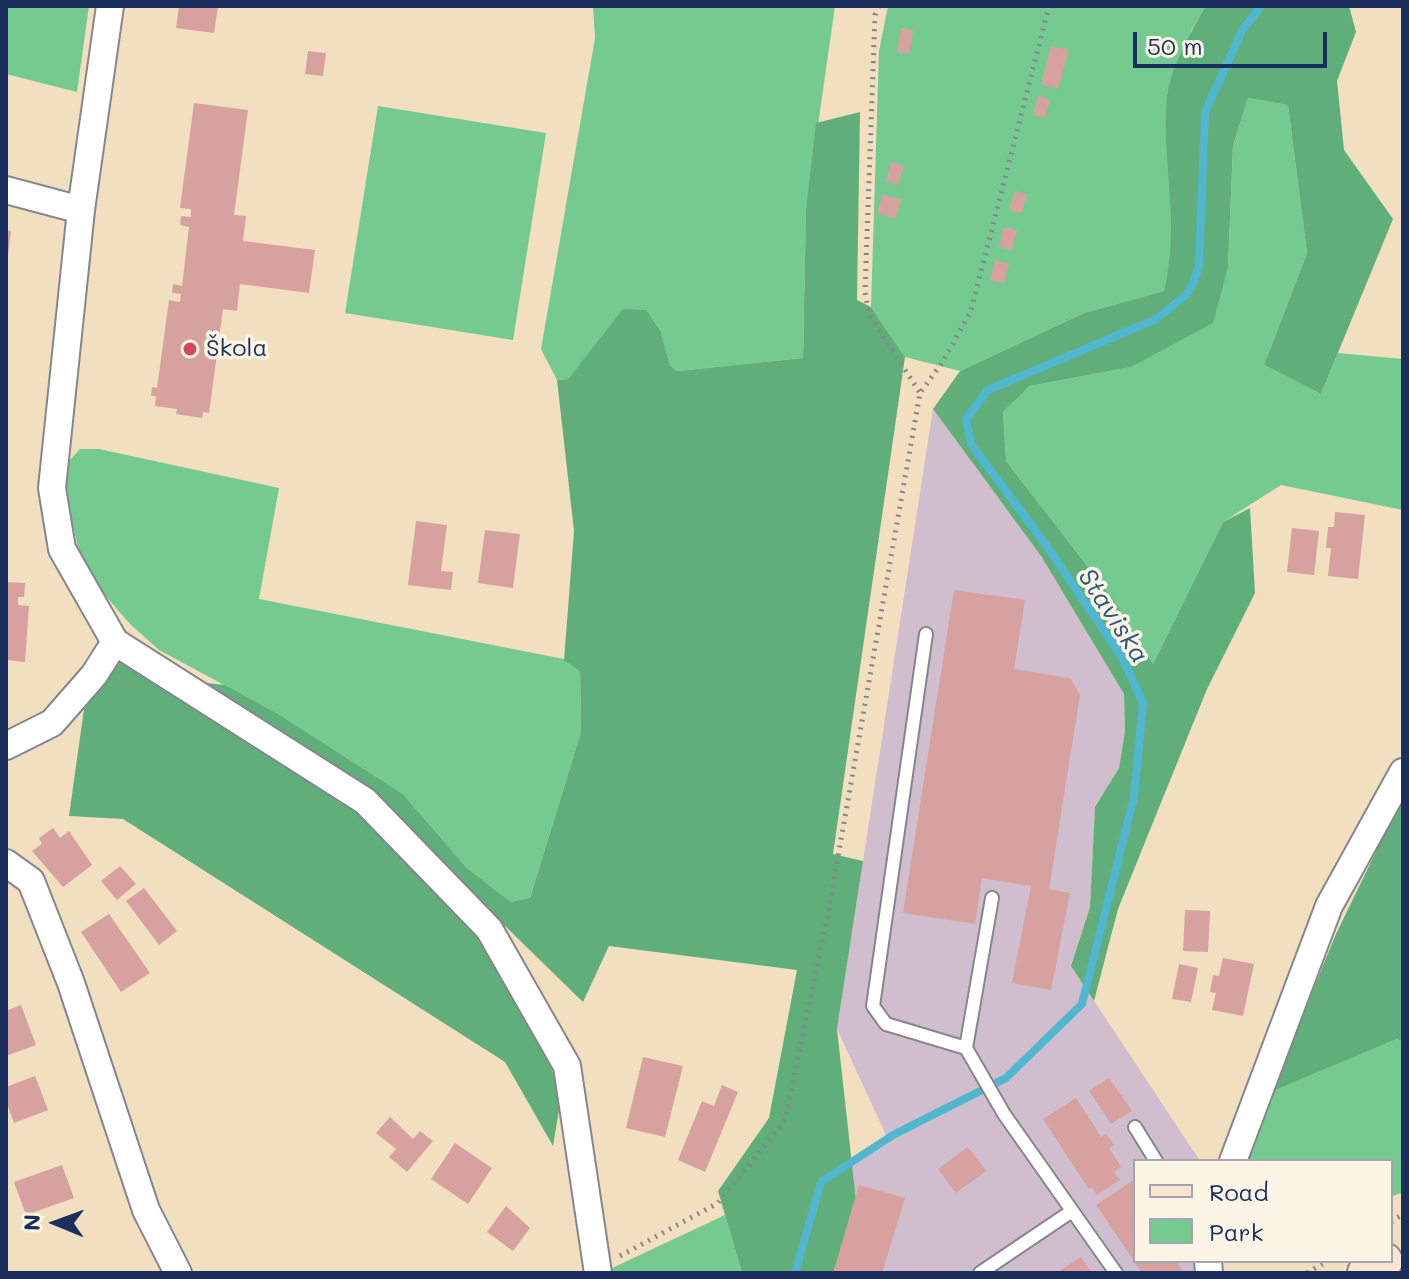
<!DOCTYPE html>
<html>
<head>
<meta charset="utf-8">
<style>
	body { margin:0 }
	#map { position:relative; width:1409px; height:1279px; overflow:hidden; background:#f1dfbf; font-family:Mali,sans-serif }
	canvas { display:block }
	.frame { position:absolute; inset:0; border:8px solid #1b2f5e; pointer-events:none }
	.legend { position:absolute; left:1133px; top:1159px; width:260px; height:104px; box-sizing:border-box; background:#fcf5e5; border:2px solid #a2a6af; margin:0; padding:10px 14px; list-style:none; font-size:24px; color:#1b2f5e }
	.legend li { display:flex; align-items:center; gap:16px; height:40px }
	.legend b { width:40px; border:2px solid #a2a6af }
	.north { position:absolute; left:16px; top:1183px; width:80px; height:80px; -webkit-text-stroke:6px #fcf5e5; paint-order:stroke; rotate:271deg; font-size:22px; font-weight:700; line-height:32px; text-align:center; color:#1b2f5e }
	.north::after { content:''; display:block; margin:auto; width:28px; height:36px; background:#1b2f5e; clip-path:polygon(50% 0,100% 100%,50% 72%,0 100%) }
	.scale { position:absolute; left:1133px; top:32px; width:194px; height:36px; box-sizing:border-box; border:4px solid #1b2f5e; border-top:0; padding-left:10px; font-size:24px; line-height:28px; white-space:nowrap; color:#1b2f5e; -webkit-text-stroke:6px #fcf5e5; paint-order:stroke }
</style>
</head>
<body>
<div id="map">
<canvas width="1409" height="1279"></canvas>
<div class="frame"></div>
<ul class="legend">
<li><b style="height:10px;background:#fde4d1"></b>Road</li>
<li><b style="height:22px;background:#75cb8f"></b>Park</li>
</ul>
<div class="north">N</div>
<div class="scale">50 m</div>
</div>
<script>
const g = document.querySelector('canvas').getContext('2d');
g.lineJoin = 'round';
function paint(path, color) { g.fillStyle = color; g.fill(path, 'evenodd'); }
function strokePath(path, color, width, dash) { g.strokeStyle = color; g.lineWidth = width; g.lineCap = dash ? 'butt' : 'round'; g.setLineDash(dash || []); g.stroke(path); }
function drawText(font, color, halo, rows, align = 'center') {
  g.font = font + ' Mali,sans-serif'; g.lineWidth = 7; g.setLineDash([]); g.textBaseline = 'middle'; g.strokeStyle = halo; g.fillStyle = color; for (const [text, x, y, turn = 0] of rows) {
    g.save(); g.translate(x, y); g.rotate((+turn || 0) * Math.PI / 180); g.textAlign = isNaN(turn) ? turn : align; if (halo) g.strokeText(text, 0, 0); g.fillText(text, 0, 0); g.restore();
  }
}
const industrial = new Path2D(`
	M933,409L1041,556L1124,694L1125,731L1119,768L1095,807L1090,907L1071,966L1200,1161H1135V1261H1200L1199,1273H804L825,1190L886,1135L837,1029Z`);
const green = new Path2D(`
	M6,6H89L77,92L6,74Z
	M593,6H835L806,209L803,358L677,371L670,367L661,332L624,309L568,379L557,380L541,349L595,38Z
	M888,6H1206L1192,29L1167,93L1173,253L1164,291L1084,313L960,371L905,357L871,307L879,51Z
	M1248,98L1288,105L1307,253L1264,365L1321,394L1338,353L1403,359V510L1281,485L1223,522L1153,664L1116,603L1006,461L1003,412L1030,386L1131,367L1228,267L1233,146Z
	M378,106L546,133L513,340L345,313Z
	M80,449H99L279,488L259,599L564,659L580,670L581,732L530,898L511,902L467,868L403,794L280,715L159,650L130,624L104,594L79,552L66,494V464Z
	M1397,1039L1403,1042V1192L1391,1197V1161H1244L1271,1092Z
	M725,1215L742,1273H608V1270Z`);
const forest = new Path2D(`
	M1206,6H1349L1356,32L1337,81L1344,150L1393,219L1321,394L1264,365L1307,253L1288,105L1248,98L1233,146L1228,267L1213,323L1131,367L1030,386L1003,412L1006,461L1116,603L1153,664L1223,522L1250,508L1255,593L1207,689L1118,909L1094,1001L1071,966L1090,907L1095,807L1119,768L1125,731L1124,694L1041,556L933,409L960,371L1084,313L1164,291C1181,222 1161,163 1167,96C1170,70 1192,28 1206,6Z
	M860,112L857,300L871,307L905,357L833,854L863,861L837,1029L864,1273H742L718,1191L769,1118L797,970L609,946L583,1002L505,926L561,1098L553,1146L505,1062L123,819L69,816L84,709L117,658L161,678L225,685L280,715L403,794L467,868L511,902L530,898L581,732L580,671L564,660L574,531L557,380L568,379L623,309L646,310L661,332L670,366L677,371L803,358L806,209L816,123Z
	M1403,796V1042L1397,1039L1271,1092L1336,934Z`);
const stream = new Path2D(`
	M795,1273L821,1182L893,1135L1006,1078L1082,1004L1134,797L1143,703L1123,659L1046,545L971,444L966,419L988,390L1156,319L1186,295L1194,282L1199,265L1205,112L1242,31L1261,6`);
const building = new Path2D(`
	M179,6H218L214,33L176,28Z
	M901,28L913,30L910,54L897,52Z
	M1051,46L1069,50L1058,89L1041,84Z
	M308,51L326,53L323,76L305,74Z
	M1038,96L1050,100L1045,118L1033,115Z
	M194,103L248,110L234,215L246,216L243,241L315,250L309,293L240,284L237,311L223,309L209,413L203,412L202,418L176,414L177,409L155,406L156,396H151L152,387L157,388L169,300L180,302L181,294L172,293L173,284L182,286L189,227L180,225L181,216L191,217V209L180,208Z
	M891,162L904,166L898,185L886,181Z
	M1015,191L1027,194L1022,213L1009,210Z
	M883,194L901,200L896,219L877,213Z
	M1004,227L1017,230L1012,250L999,247Z
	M6,230L11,231L8,256H6Z
	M995,260L1009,264L1004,283L990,280Z
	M1335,512L1365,515L1358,579L1328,576L1331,548H1326L1328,527H1334Z
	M416,521L447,525L441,571L453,572L451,590L408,585Z
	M1292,528L1319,531L1314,575L1287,572Z
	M485,530L520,534L513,588L478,583Z
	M6,582L25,583L24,597H18V605L29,606L25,662L6,660Z
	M954,590L1025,600L1014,669L1070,678L1080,695L1049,889L1070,893L1051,990L1012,983L1031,886L982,878L975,924L903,913Z
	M53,828L60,838L69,831L92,865L63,887L32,851L42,844L39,838Z
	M120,866L136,884L117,900L101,881Z
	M144,888L177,931L159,945L126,901Z
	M1185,910L1210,911L1208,952L1183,951Z
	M109,914L150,973L121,992L81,932Z
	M1223,958L1254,964L1243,1016L1212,1010L1216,993L1210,992L1213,975L1219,976Z
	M1179,964L1198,968L1191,1002L1172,999Z
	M21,1005L36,1045L6,1056V1011Z
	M643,1057L683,1066L665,1137L626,1128Z
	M35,1076L48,1110L14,1123L6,1101V1087Z
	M1109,1078L1132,1111L1111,1124L1089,1091Z
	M722,1085L738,1092L705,1172L678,1160L702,1101L714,1106Z
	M1076,1098L1101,1137L1106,1134L1114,1145L1109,1148L1121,1167L1114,1172L1120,1180L1097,1195L1092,1187L1089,1189L1043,1119Z
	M390,1117L413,1139L420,1131L433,1141L407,1172L389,1157L396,1149L376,1133Z
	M455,1143L492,1168L468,1204L431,1179Z
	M968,1147L986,1171L956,1193L938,1169Z
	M62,1165L74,1198L26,1215L14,1182Z
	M1135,1179V1261H1181L1177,1263L1184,1273H1142L1096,1205Z
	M859,1185L905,1198L882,1273H833Z
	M506,1206L530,1228L513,1251L487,1232Z
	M1081,1257L1092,1273H1056Z`);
const path = new Path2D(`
	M879,6L875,15L865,292L869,314L920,393
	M1391,1222L1403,1214
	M620,1256L718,1203L785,1120L827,919L920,393L942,363L971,311L1049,6
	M1307,1273L1327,1261`);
const lane = new Path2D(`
	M926,634L873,1006L886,1024L966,1048
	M992,898L966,1048L1004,1114L1116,1273
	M1135,1127L1156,1161
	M980,1273L1072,1211`);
const street = new Path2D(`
	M110,6L81,210L52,488L62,549L115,642L365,801L489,929L567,1066L598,1273
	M6,190L81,210
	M6,746L52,723L94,675L115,642
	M6,863L31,881L71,983L146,1210L178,1273
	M1233,1161L1329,906L1403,772
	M1208,1261L1209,1273`);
const secondary = new Path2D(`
	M1366,1273L1384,1261`);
const markers = [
	[190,349,8,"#d1495b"]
];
const poiNames = [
	["Škola",206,349]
];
const waterNames = [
	["Staviska",1113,616,57]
];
paint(industrial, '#d0bdcd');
paint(green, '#75cb8f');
paint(forest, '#60af7a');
strokePath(stream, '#51b7d0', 8);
paint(building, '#d7a1a0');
strokePath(lane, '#86878e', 16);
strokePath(street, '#86878e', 30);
strokePath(secondary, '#86878e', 40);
strokePath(path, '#86878e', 5, [2, 6]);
strokePath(lane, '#fff', 12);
strokePath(street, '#fff', 26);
strokePath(secondary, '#fde4d1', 36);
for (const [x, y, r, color] of markers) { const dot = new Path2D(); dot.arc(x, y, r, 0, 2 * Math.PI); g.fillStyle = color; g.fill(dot); strokePath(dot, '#fcf5e5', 3); }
drawText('24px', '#1b2f5e', '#fcf5e5', poiNames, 'left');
drawText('italic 26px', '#2b5880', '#fcf5e5', waterNames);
</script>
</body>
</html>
